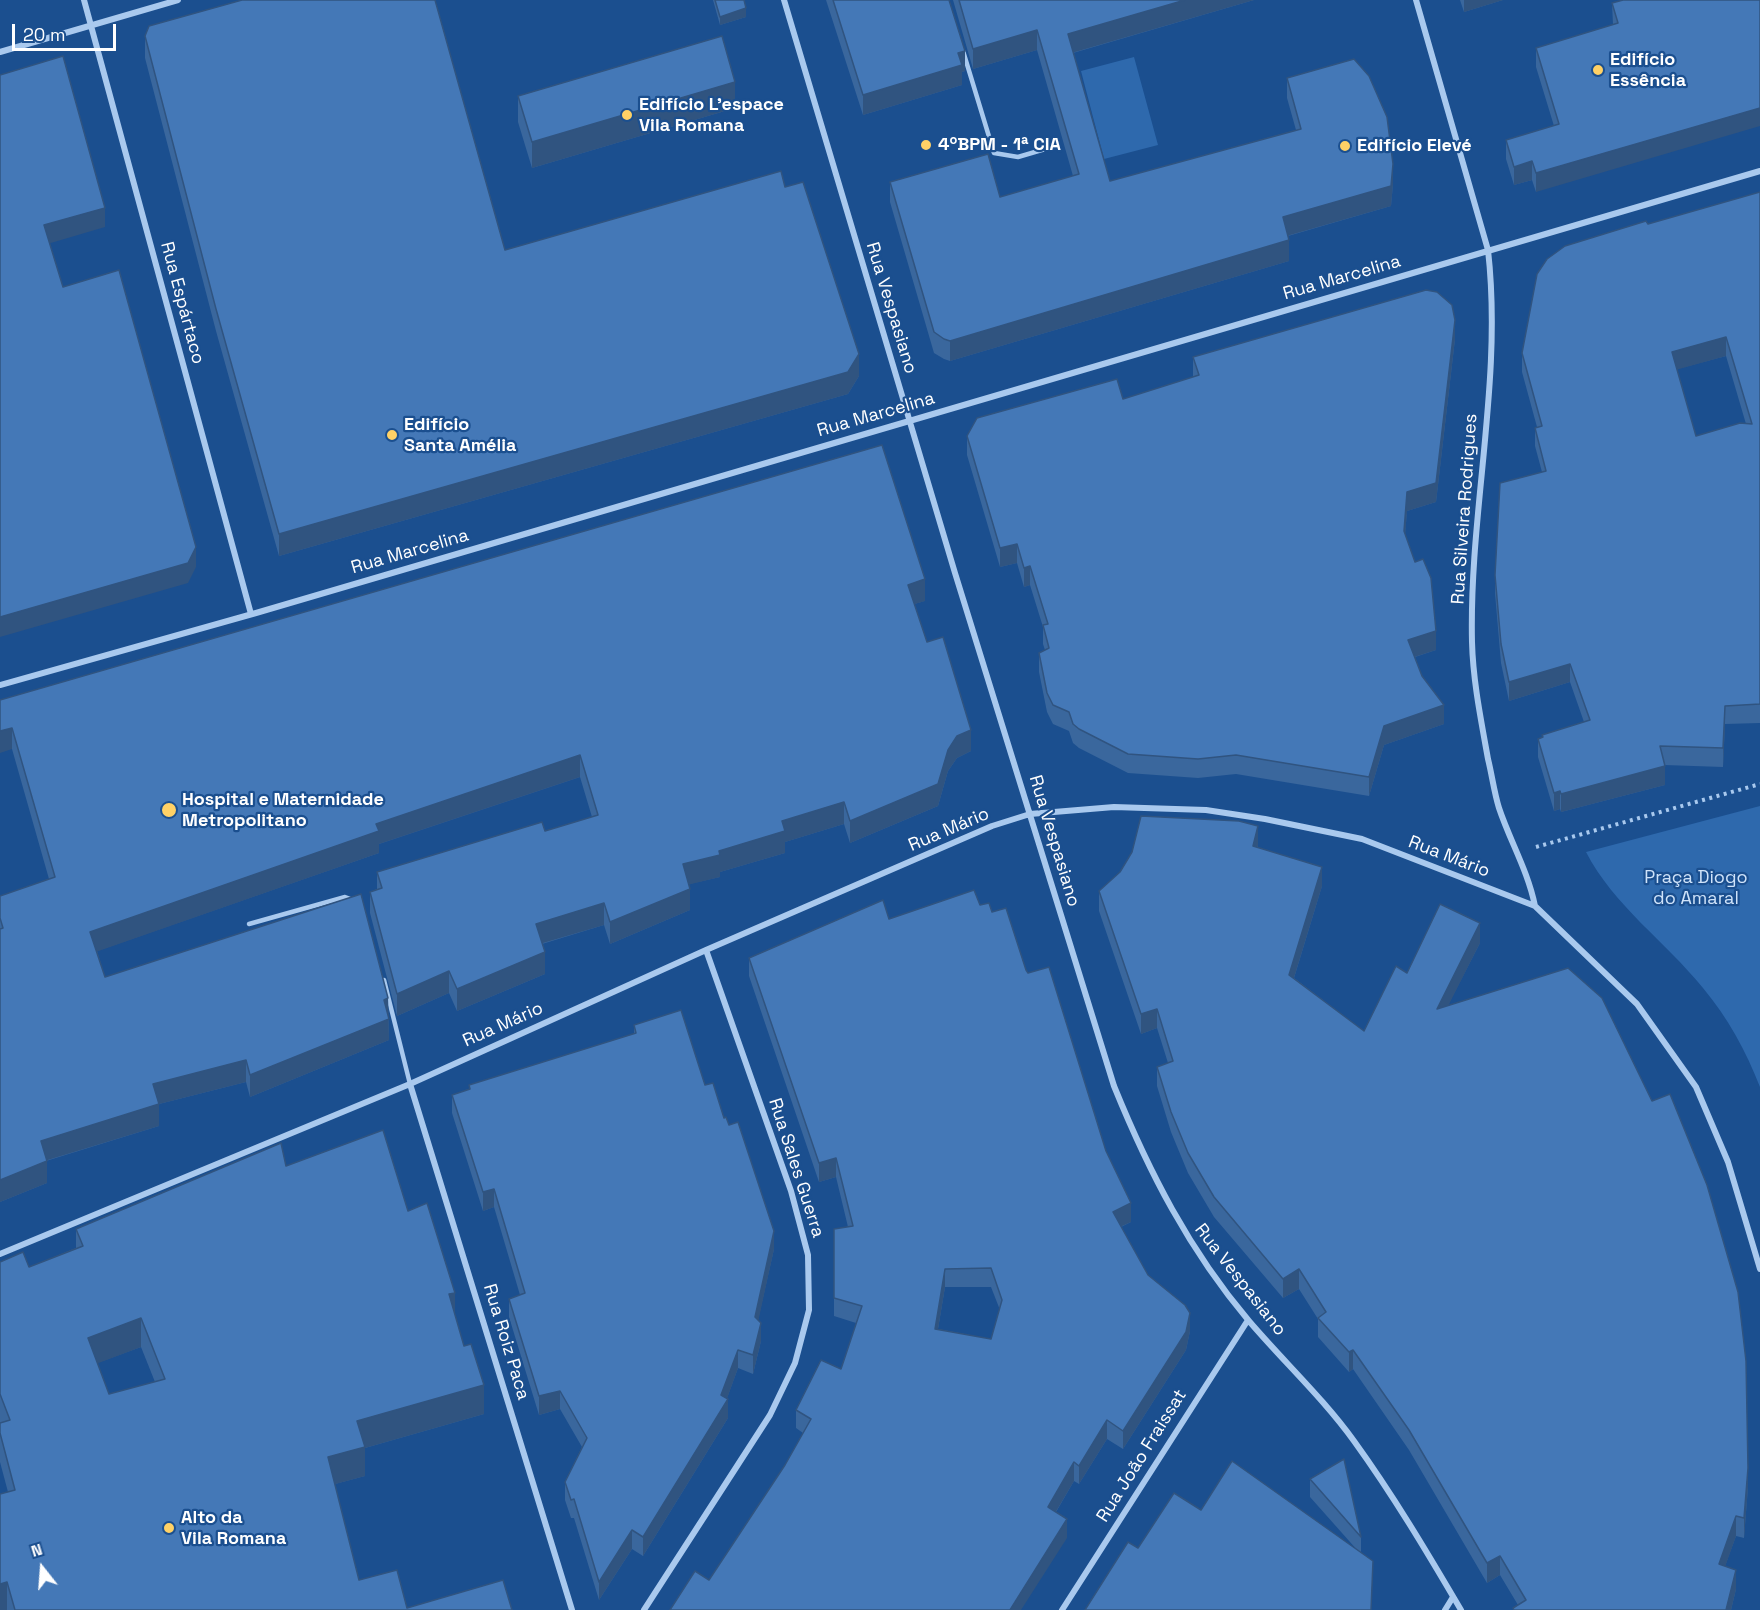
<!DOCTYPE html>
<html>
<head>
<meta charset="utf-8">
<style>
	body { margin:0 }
	#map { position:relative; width:1760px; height:1610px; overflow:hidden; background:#1b4f8f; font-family:"Space Grotesk",sans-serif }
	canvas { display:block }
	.north { position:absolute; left:12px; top:1538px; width:60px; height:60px; -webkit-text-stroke:4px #1b4f8f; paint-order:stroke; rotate:343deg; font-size:16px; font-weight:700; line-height:24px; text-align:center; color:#fff }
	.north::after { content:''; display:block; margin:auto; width:21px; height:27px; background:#fff; clip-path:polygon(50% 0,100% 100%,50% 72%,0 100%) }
	.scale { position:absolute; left:12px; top:24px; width:104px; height:27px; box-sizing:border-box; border:3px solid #fff; border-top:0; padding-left:8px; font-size:18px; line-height:21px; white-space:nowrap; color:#fff; -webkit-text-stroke:4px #1b4f8f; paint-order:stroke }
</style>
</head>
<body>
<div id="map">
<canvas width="1760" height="1610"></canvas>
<div class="north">N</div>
<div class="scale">20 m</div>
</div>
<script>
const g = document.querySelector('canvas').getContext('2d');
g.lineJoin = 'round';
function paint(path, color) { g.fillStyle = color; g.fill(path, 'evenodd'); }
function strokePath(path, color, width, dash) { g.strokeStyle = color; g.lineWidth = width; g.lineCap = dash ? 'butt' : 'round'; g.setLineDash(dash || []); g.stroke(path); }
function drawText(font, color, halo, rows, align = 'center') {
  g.font = font + ' "Space Grotesk",sans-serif'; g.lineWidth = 4.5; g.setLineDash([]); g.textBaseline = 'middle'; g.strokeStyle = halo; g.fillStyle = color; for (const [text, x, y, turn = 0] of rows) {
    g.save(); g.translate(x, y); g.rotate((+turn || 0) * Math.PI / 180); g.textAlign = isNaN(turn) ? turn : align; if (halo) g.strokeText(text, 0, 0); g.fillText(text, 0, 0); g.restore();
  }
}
const green = new Path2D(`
	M1134,57L1158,145L1104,159L1081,71Z
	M1760,806V1087C1746,1051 1728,1018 1703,988C1665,941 1614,906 1586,852Z`);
const path = new Path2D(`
	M1536,847L1760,784`);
const service = new Path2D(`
	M963,51L994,153L1018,157L1052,147
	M249,924L345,897L353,900
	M384,980L410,1084`);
const minor = new Path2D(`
	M84,0L251,614
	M784,0L955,573L1114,1086C1149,1172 1189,1250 1249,1321C1284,1362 1323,1398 1354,1441C1393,1495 1427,1552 1461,1610
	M1416,0L1488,250C1503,381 1469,511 1472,642C1473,681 1481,720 1488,759C1492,775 1494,792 1499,808C1510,841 1528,871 1535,906
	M0,52L178,0
	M0,685L256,613L1760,171
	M410,1084L572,1610
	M0,1254L410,1084L706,950L992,826L1030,814L1114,807L1206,810L1265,819L1362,839L1535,906L1637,1004L1696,1087L1728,1162L1760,1269
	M644,1610L770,1415L795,1363L809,1310L808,1255L791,1191L706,950
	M1062,1610L1248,1320
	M1445,1610L1453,1597`);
const wall = new Path2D(`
	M713,0H744L746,17L720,25Z
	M826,0H949L965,71L962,72V85L863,115Z
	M953,0H1254L1073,53L1110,181L1296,130L1287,98V78L1393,184L1391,206L1288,236L1289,261L950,361L944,359L934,353L890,202V182L1000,197L1073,176L1037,50L973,69Z
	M1460,0H1503L1464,12Z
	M1760,0L1536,192L1532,180L1514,185L1506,159V140L1554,126L1536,67V48L1613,25L1612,3Z
	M145,36L505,250L785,187L859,376L848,394L279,556L216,331L145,58Z
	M518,96L735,108L532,168L518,122Z
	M1760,192V723L1725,724L1723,767L1664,765L1665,785L1561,812L1560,809L1554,811L1538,757V739L1542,738V735L1584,722L1570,682L1509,701L1501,663L1495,593V575L1542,472L1535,446V428L1537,427L1522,372V353L1648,224ZM1726,356L1746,424L1696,436L1677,369Z
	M1455,339L1436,502L1407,511L1405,534L1436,650L1415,657L1422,676L1444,724L1384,745L1369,796L1236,774L1198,778L1128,773L1079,748L1073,743L1069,731L1053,724L1047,712L1039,672V653L1045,650L1043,644V627L1030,585L1024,587L1017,563L1000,567L967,455V436L1123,399L1193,377V357Z
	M925,601L914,604L927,642L971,751L957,758L948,771L938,806L850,843L844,824L785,842V853L720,872V877L689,884L690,910L610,944L604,925L542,944L545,974L457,1011L449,993L397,1016L370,913V892L377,889V872L545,831L592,817L580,777L379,844V853L97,951L105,977L388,998L389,1040L250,1097L246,1082L159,1104V1126L46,1161L47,1183L0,1202V896L49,879L12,749L0,700Z
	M1258,845V847L1322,886L1294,978L1364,1031L1407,973L1480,943L1448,1005L1748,1487L1744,1538L1736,1536L1725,1566L1736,1589L1731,1610H1513V1608L1518,1605L1500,1575L1487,1583L1409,1450L1353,1369L1349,1372L1318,1337V1319L1299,1289L1283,1298L1214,1217L1188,1173L1171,1132L1157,1086V1067L1168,1063L1157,1028L1141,1034L1099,911V891Z
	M980,905L992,912L1026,970L1106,1151L1131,1222L1121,1227L1148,1275L1190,1331L1186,1350L1123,1449L1107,1439L1079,1484L1074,1481L1056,1512L1067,1538L709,1580L785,1465L803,1433L796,1428V1410L841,1369L856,1323L834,1316V1229L848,1227L836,1177L819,1182L749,976V958L889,919ZM945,1287H991L1000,1310L991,1339L938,1329Z
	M634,1025L705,1085L724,1118L774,1249L758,1320L761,1341L753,1374L738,1368L727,1398L728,1418L643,1556L632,1549L599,1600L574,1518H571L565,1500V1482L582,1447L560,1409L539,1415L509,1317V1299L520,1295L494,1207L483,1211L452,1113V1095L469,1089V1085L634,1034Z
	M286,1166L408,1211L455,1315L484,1414L365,1448V1476L335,1484L359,1580L407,1608L512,1610H0L8,1492L0,1462V1262L29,1267L76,1248V1229ZM141,1347L155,1382L109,1394L97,1363Z
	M1310,1479L1361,1537V1553L1373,1578L1138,1548L1201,1510L1358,1551L1310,1497Z`);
const shadedWall = new Path2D(`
	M1185,0H1254L1068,54V34Z
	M1464,0H1503L1464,12Z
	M746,8V17L720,25V17Z
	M1037,30V50L973,69V49Z
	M965,51V71L962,72V85L863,115V95L958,53Z
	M735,82V108L532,168V142Z
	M1760,108V126L1536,192V173Z
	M1532,161V180L1514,185V167Z
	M1393,164V184L1391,206L1283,237V217Z
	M105,208V227L44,245V225Z
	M1289,240V261L950,361V341Z
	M1455,320V339L1436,502L1407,511L1404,550V531L1407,492Z
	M1726,337V356L1672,371V352Z
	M859,354V376L848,394L279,556V534Z
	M1017,544V563L1000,567V548Z
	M196,547V567L188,583L0,637V617Z
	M1030,566V585L1024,587V568Z
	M925,579V601L908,606V585Z
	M1436,631V650L1408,659V640Z
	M1570,664V682L1509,701V682Z
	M1444,705V724L1384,745L1369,796V777L1384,726Z
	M1725,706V724L1723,767V748Z
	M12,728V749L0,753V731Z
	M971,730V751L957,758L948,771L938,806L850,843V821L948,750L957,736Z
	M580,755V777L379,844V853L90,954V932L376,824Z
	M1665,766V785L1561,812V794Z
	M1560,791V809L1554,811V793Z
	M844,802V824L785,842V853L720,872V877L683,886V864L782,821Z
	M1258,826V845L1253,866V846Z
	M1322,867V886L1289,994V975Z
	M690,889V910L610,944V922Z
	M604,903V925L536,945V924Z
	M1480,923V943L1437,1028V1009Z
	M545,952V974L457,1011V989Z
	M449,971V993L397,1016V994Z
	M388,998L389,1040L250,1097V1075Z
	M1157,1009V1028L1141,1034V1014Z
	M246,1060V1082L159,1104V1126L41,1162V1141L153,1084Z
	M836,1158V1177L819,1182V1163Z
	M47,1161V1183L0,1202V1180Z
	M494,1189V1207L483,1211V1192Z
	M1131,1203V1222L1113,1230V1212Z
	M774,1231V1249L755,1336V1317Z
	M945,1269V1287L935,1347V1329Z
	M1299,1269V1289L1283,1298V1279Z
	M455,1293V1322L449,1294Z
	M1190,1313V1331L1186,1350L1123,1449V1431Z
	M141,1318V1347L88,1367V1338Z
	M761,1323V1341L753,1374V1355Z
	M738,1350V1368L724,1407L728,1399V1418L643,1556V1537L721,1395Z
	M1353,1350V1369L1349,1372V1352Z
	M484,1385V1414L365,1448V1476L328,1486V1457L357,1421Z
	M560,1391V1409L539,1415V1396Z
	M1107,1420V1439L1079,1484V1466Z
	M1074,1462V1481L1048,1525V1507Z
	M1748,1468V1487L1744,1538V1518Z
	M1736,1516V1536L1719,1584V1564Z
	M1067,1519V1538L1021,1610H1010Z
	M632,1530V1549L599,1600V1582Z
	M1500,1556V1575L1487,1583V1563Z
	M1736,1570V1589L1731,1610H1726Z
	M7,1582V1610H0V1584Z`);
const building = new Path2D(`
	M242,0H435L505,250L781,171L785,187L803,182L859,354L848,372L279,534L216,309L145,36L149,26Z
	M715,0H744L746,8L720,17Z
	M833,0H949L965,51L958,53L962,65L863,95Z
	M959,0H1185L1068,34L1110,181L1301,129L1287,78L1354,59L1369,76L1387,117L1393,164L1391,186L1283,217L1289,240L950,341L944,339L934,332L890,182L988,154L1000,197L1079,174L1037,30L973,49Z
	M1623,0H1760V108L1536,173L1532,161L1514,167L1506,140L1559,124L1536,48L1618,23L1612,3Z
	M722,36L735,82L532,142L518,96Z
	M63,56L105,208L44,225L63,287L119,270L196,547L188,563L0,617V75Z
	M1760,192V704L1725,706L1723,748L1660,746L1665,766L1561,794L1560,791L1554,793L1538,739L1543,737L1542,735L1590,720L1570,664L1509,682L1501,644L1495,575L1500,483L1546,471L1535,428L1542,426L1522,353L1537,274L1547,259L1565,246L1646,221L1648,224ZM1726,337L1752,424L1740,423L1696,436L1672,352Z
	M1426,290L1437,292L1452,305L1455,320L1436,483L1407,492L1404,531L1415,562L1423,559L1431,578L1436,631L1408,640L1422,676L1444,705L1384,726L1369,777L1236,755L1198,759L1128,754L1079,729L1073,724L1069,712L1053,705L1047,693L1039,653L1049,648L1043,625L1048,624L1030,566L1024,568L1017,544L1000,548L967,436L977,418L1117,379L1123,399L1199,375L1193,357Z
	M882,445L925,579L908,585L927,642L943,637L971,730L957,736L948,750L938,784L850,821L844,802L782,821L785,831L719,851L720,855L683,864L690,889L610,922L604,903L536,924L545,952L457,989L449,971L397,994L370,892L382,888L377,872L542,822L545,831L598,815L580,755L376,824L379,831L90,932L105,977L361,894L388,998L384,1000L389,1019L250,1075L246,1060L153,1084L159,1104L41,1141L47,1161L0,1180V929L3,928L0,918V896L55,877L12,728L0,731V700Z
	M1141,816L1239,821L1258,826L1253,846L1322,867L1289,975L1364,1031L1396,966L1407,973L1440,904L1480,923L1437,1009L1568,968L1602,998L1652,1101L1670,1094L1707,1185L1738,1292L1746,1361L1748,1468L1744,1518L1736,1516L1719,1564L1736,1570L1726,1610H1514L1513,1608L1526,1600L1500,1556L1487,1563L1409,1430L1353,1350L1349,1352L1318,1318L1326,1312L1299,1269L1283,1279L1214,1197L1188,1153L1171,1112L1157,1067L1173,1061L1157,1009L1141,1014L1099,891L1120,872L1132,852Z
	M974,890L980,905L989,903L992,912L1006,908L1026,970L1028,973L1049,967L1106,1151L1131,1203L1113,1212L1148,1275L1185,1305L1190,1313L1186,1332L1123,1431L1107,1420L1079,1466L1074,1462L1048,1507L1067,1519L1010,1610H670L695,1571L709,1580L785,1465L811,1419L796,1410L821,1360L841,1369L862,1306L834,1298V1229L853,1226L836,1158L819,1163L749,958L883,900L889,919ZM991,1268L1002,1300L991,1339L935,1329L945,1269Z
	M681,1010L705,1085L713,1083L724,1118L726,1117L729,1125L738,1122L774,1231L755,1317L761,1323L753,1355L738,1350L721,1395L728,1399L643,1537L632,1530L599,1582L574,1499L571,1500L565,1482L587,1438L560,1391L539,1396L509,1299L525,1293L494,1189L483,1192L452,1095L470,1089L469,1085L636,1033L634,1025Z
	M383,1130L408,1211L427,1203L455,1293L449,1294L464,1346L471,1344L484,1385L357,1421L365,1447L328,1457L359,1580L397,1570L407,1608L503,1580L512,1610H15L7,1582L0,1584V1494L15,1490L0,1433V1423L10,1420L0,1394V1262L23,1252L29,1267L83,1246L76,1229L281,1143L286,1166ZM141,1318L165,1379L109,1394L88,1338Z
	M1344,1459L1361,1537L1310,1479Z
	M1232,1461L1373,1561L1371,1610H1085L1128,1542L1138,1548L1174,1493L1201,1510Z`);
const markers = [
	[1598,70,6,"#ffd166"],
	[627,115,6,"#ffd166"],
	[926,145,6,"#ffd166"],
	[1345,146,6,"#ffd166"],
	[392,435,6,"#ffd166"],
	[169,810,8,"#ffd166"],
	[169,1528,6,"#ffd166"]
];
const poiNames = [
	["Edifício",1610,60],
	["Essência",1610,81],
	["Edifício L'espace",639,105],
	["Vila Romana",639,126],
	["4ºBPM - 1ª CIA",938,145],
	["Edifício Elevé",1357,146],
	["Edifício",404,425],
	["Santa Amélia",404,446],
	["Hospital e Maternidade",182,800],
	["Metropolitano",182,821],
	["Alto da",181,1518],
	["Vila Romana",181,1539]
];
const streetNames = [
	["Rua Marcelina",1342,278,-16],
	["Rua Espártaco",182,303,75],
	["Rua Vespasiano",891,308,73],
	["Rua Marcelina",876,415,-16],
	["Rua Silveira Rodrigues",1465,509,-86],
	["Rua Marcelina",410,552,-16],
	["Rua Mário",949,830,-23],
	["Rua Vespasiano",1054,841,73],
	["Rua Mário",1449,857,21],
	["Rua Mário",503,1025,-24],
	["Rua Sales Guerra",796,1168,72],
	["Rua Vespasiano",1240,1280,52],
	["Rua Roiz Paca",506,1342,73],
	["Rua João Fraissat",1142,1456,-58]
];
const parkNames = [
	["Praça Diogo",1696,878],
	["do Amaral",1696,899]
];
paint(green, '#2e69ad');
strokePath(path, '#a9c9ee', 4, [3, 4.5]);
strokePath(service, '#a9c9ee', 4.5);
strokePath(minor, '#a9c9ee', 6);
paint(wall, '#3a679d');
paint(shadedWall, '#305480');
paint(building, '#4478b7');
strokePath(building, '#305480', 1.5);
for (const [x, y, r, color] of markers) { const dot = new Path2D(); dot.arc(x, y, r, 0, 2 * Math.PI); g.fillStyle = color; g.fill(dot); strokePath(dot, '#1b4f8f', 2); }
drawText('bold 18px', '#fff', '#1b4f8f', poiNames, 'left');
drawText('18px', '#fff', '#1b4f8f', streetNames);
drawText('18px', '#cfe3fa', '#1b4f8f', parkNames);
</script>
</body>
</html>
